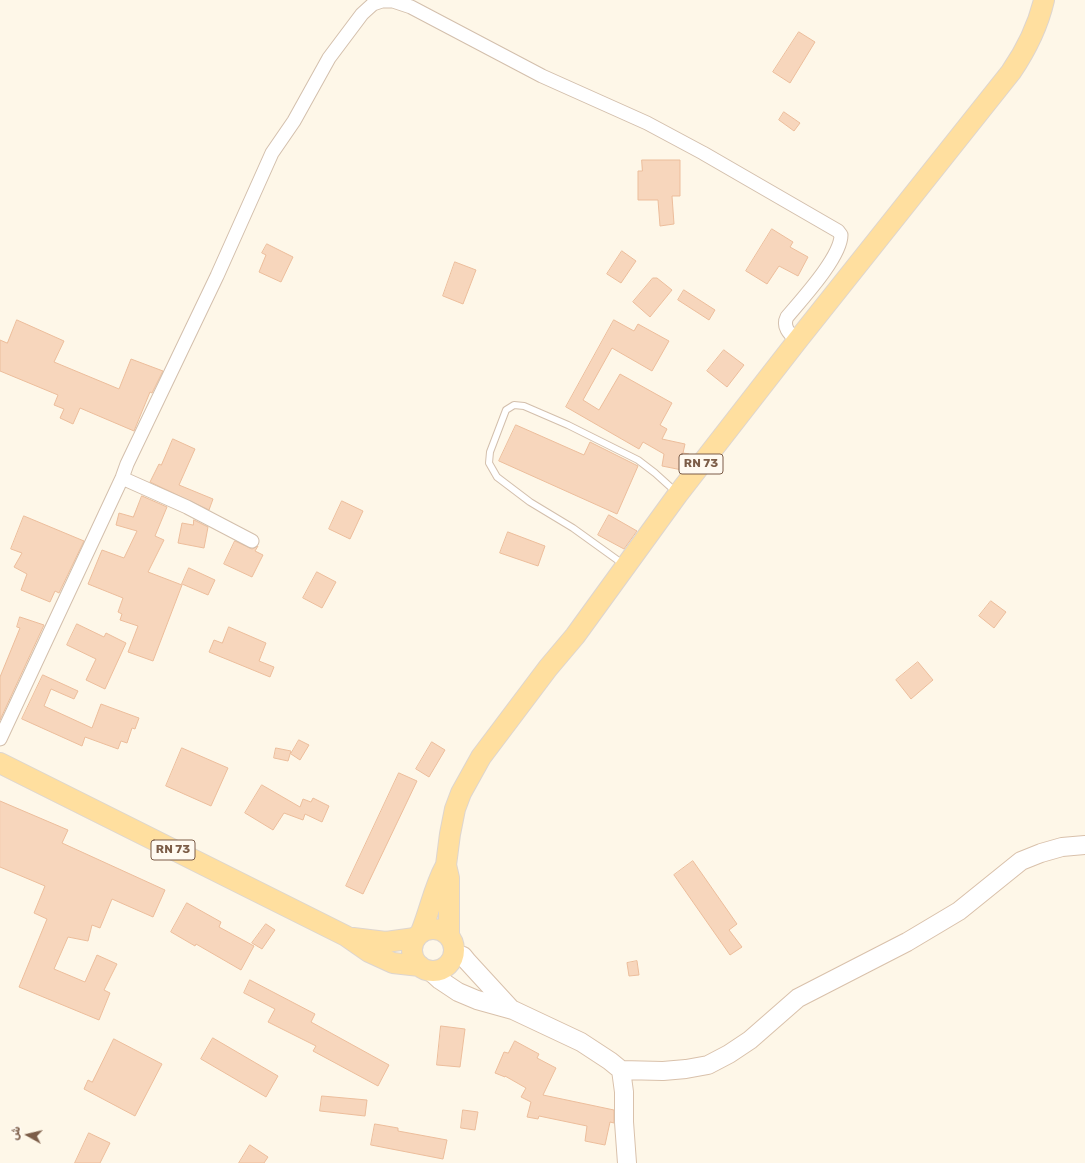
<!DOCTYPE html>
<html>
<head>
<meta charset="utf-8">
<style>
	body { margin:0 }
	#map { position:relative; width:1085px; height:1163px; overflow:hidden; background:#fef7e8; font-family:Rubik,"Noto Naskh Arabic",sans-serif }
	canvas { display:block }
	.north { position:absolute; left:8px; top:1115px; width:40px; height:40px; -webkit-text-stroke:3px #fffaf1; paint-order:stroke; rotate:278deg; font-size:11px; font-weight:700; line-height:16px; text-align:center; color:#7c5d48 }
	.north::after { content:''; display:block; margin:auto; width:14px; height:18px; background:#7c5d48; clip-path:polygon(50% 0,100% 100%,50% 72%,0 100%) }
</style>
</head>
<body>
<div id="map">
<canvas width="1085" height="1163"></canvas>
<div class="north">ش</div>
</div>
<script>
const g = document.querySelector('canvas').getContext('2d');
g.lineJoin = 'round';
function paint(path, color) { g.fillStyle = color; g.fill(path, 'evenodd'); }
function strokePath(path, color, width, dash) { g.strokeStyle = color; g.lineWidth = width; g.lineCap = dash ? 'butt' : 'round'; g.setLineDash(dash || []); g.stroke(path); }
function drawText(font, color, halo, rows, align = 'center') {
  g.font = font + ' Rubik,sans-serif'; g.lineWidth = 3.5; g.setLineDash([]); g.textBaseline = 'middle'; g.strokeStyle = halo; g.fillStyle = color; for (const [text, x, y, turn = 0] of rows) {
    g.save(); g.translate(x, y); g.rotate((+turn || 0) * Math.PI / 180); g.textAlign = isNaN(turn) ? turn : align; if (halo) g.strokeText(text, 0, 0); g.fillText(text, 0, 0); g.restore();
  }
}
const building = new Path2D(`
	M799,32L815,42L790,83L773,72Z
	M784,112L800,123L794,131L779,120Z
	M642,160H680V196H672L674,224L660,226L658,200H638V171H642Z
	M772,229L793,242L790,247L808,257L798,276L779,266L767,284L746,271Z
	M267,244L293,257L281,282L259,272L266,255L262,253Z
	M622,251L636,261L621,283L607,274Z
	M455,262L476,270L463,304L443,296Z
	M653,278H657L672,290L650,317L633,302Z
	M684,290L715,310L709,320L678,300Z
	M17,320L64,341L54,362L119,389L131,359L163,371L152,393L150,392L134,431L80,408L73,424L60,418L64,409L54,405L58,395L0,371V340L7,343Z
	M614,320L634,331L638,324L669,341L652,371L612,348L583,400L599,410L620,374L672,403L660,425L667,429L662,439L685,444L683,453L689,454L687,464L682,470L662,466L664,454L643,442L639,449L566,407Z
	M724,350L744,365L727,387L707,371Z
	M516,425L584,455L590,442L638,466L617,514L499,461Z
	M173,439L195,449L179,485L213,499L209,510L150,482L159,464L161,465Z
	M142,496L167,507L155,536L164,540L148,572L182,585L153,661L128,652L138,626L120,620L122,614L118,612L123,598L88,584L102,550L124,558L137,531L116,525L119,513L133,517Z
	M342,501L363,511L350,539L329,529Z
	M609,515L637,531L624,549L598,535Z
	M24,516L84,541L59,593L55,591L50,602L21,590L27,574L14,567L22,553L11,549Z
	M194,520L208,527L204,548L178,543L182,523L193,525Z
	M508,532L545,546L538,566L500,553Z
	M235,541L252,549L258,546L255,551L263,555L252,577L224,564Z
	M189,568L215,580L208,595L182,584Z
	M317,572L336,582L322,608L303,598Z
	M991,601L1006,612L994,628L979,616Z
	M20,617L44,625L0,720V677L20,628L17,627Z
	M77,624L104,637L106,633L126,643L105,689L86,680L96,659L67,645Z
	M229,627L266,643L259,661L274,667L270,677L209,652L214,640L222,643Z
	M918,662L933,680L911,699L896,680Z
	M43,675L78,691L74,699L51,689L44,706L92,728L101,704L139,718L135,729L132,728L127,743L121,741L118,749L85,737L82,746L22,719Z
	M299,740L309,745L300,760L291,754Z
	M432,742L445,750L429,777L416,769Z
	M182,748L228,768L211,806L166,786Z
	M276,748L291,751L288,761L274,758Z
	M399,773L417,781L363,894L346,886Z
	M262,785L300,807L303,799L311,802L313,798L329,806L322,822L305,814L303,820L284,813L273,830L245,813Z
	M0,801L68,830L62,843L165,890L153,917L112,899L100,928L92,925L88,941L68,937L54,969L85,982L97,955L117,964L104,990L110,993L99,1020L19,987L47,919L34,913L45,886L0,867Z
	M693,861L737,924L729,930L742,947L730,955L674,875Z
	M187,903L221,922L219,927L254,946L241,970L196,944L195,946L171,932Z
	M266,924L275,930L262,949L252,943Z
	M637,961L639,975L629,976L627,963Z
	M250,980L315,1014L311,1022L389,1065L378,1086L313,1051L316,1046L268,1022L275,1009L244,993Z
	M441,1026L465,1029L460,1067L437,1065Z
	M213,1038L278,1076L266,1097L201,1059Z
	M114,1039L162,1064L135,1116L84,1089L88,1080L92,1082Z
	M515,1041L539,1054L537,1058L556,1068L543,1095L614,1110V1123L610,1122L605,1145L585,1141L587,1126L539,1116L538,1119L527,1117L531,1102L521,1097L526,1088L505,1076V1077L495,1073L504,1052L508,1053Z
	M322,1096L367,1100L365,1116L320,1111Z
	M463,1110L478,1112L475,1130L461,1128Z
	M375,1124L398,1128V1131L447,1140L443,1159L371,1145Z
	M89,1133L110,1143L100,1163H75Z
	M250,1145L268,1157L264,1163H239Z`);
const service = new Path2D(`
	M623,564L573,528L530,502L497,477L489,463L490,452L506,410L514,405L524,406L568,425L638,460L655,473L676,492`);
const minor = new Path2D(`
	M122,478L187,507L252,541
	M0,739L122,478L127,464L217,276L272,153L294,121L329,58L362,14L373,4L382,1H393L411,7L542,76L647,123L703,153L838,231L841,235C841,257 802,299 787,317C782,327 790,334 797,341`);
const secondary = new Path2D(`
	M454,953L463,956L467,961L512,1010
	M429,970L440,980L458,992L477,1000L513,1010L581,1042L610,1061L621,1070L624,1092V1122L627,1163
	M621,1070L663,1071L686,1069L708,1065L729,1054L750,1040L798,998L907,942L959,911L1021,861L1041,853L1062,847L1085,845`);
const primary = new Path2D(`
	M0,763L346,936L369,952L393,963L420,966
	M412 950a21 21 0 1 1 42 0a21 21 0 1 1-42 0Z
	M421,932C430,910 434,887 445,867
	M449,936V878L446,865L450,834L455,809L461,793L481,757L548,668L575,636L678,494L797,341L1011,72C1026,50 1038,26 1044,0
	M353,938L386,942L415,938`);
const shields = [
	[701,464,44],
	[173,850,44]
];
const shieldNames = [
	["RN 73",701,464],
	["RN 73",173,850]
];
paint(building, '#f7d6bc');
strokePath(building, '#ecbd9b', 1);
strokePath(service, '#d3bfac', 8);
strokePath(minor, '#d3bfac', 15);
strokePath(secondary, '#d9c1ab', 20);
strokePath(primary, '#ddd5cf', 22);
strokePath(service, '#fff', 6);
strokePath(minor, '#fff', 13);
strokePath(secondary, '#fff', 18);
strokePath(primary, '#ffdf9f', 20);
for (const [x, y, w] of shields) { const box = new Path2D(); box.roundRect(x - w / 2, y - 10, w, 20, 3); g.fillStyle = '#fffaf1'; g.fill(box); strokePath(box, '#7c5d48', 1); }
drawText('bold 12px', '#7c5d48', null, shieldNames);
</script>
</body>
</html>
